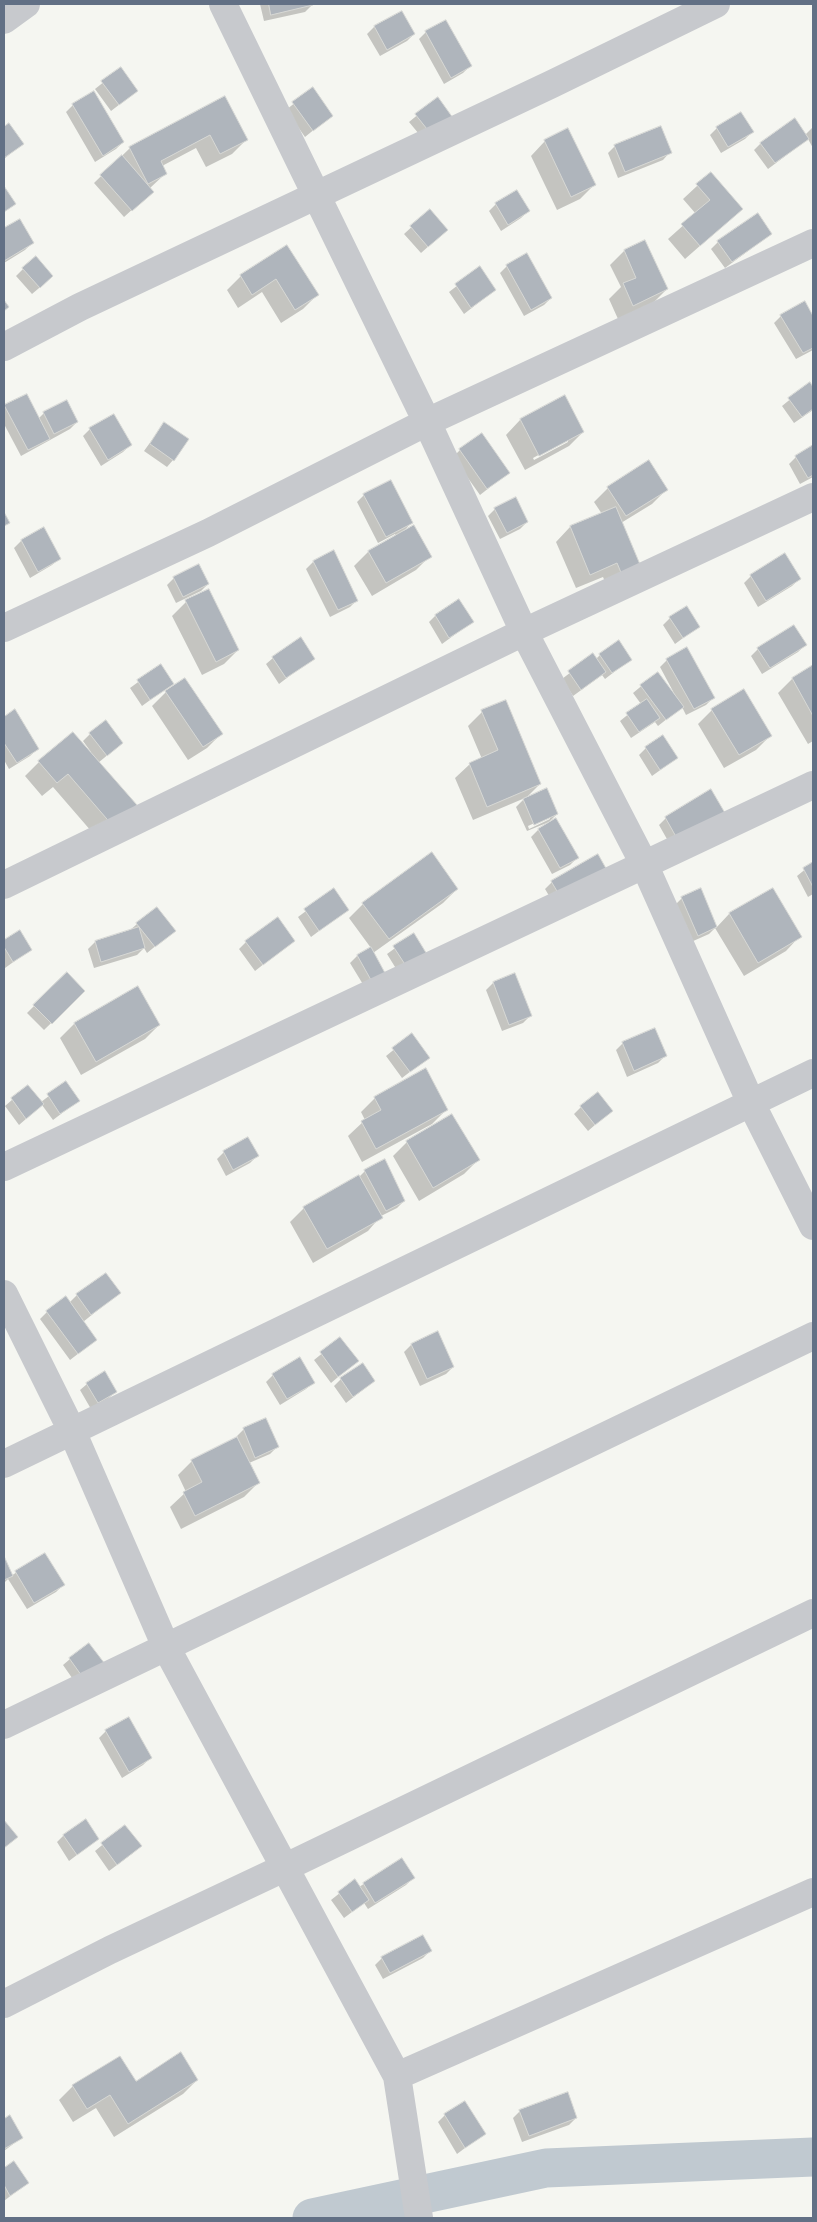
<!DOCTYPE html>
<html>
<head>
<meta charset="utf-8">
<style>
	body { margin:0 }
	#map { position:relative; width:817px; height:2222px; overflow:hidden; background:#f5f6f1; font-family:Figtree,sans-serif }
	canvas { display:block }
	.frame { position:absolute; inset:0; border:5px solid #627085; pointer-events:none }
</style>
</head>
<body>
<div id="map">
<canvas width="817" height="2222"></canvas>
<div class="frame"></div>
</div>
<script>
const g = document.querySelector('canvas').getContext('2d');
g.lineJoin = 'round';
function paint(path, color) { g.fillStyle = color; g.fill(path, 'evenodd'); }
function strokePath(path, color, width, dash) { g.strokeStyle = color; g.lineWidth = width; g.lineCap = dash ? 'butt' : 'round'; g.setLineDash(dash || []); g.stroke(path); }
const shadow = new Path2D(`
	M260,4H312V5L305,12L264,21Z
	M402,12L414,34L407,41L380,56L367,34L374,27Z
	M445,22L470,66L463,73L444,84L419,39L426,32Z
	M120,69L137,91L111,111L95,89Z
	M312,89L332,115L305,137L286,110Z
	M224,98L246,140L232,154L206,167L196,148L162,166L166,173L149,189L145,198L124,217L94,183L130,148Z
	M437,99L424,140L409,122Z
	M73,105L123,142L116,149L95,162L66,112Z
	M9,125L22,144L4,159V129Z
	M813,127V148L808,139L768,169L754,150L761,143L805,135Z
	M717,128L752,132L745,139L721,153L710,135Z
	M545,141L594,185L580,199L557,210L531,156Z
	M615,146L670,152L663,160L618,178L608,153Z
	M711,173L742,209L685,259L668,239L696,214L683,199Z
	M496,204L528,211L521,218L501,231L489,211Z
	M429,211L439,237L421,253L404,234Z
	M19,221L32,243L25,250L4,263V230Z
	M771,234L725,268L711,249L718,242Z
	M644,241L667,289L653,303L618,319L609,299L621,287L610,265L624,251Z
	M287,247L317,295L303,309L281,323L262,292L238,308L227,290L241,276Z
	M507,266L551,298L544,305L524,316L500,273Z
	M480,268L495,290L464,314L449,292Z
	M23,269L45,283L32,294L16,276Z
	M804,303L813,319V350L796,359L774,323L781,316Z
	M809,384L813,390V410L794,423L782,406Z
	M565,397L583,432L569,446L525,470L506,435L520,420ZM568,439V442L534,460L533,458Z
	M5,406L38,419L44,413L77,422L70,429L21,456L4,424Z
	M164,423L173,460L167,467L144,451Z
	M90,429L130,445L123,452L101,466L83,436Z
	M813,447V477L800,484L789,464L796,457Z
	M460,450L508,473L480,495L453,457Z
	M608,488L666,490L652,504L621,523L642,574L611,596L603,577L576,588L556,542L570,527L602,514L594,502Z
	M364,495L412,522L403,532L430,556L416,570L372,596L354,566L368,552L396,536L395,534L378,543L357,502Z
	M495,509L527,522L520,529L500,539L488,516Z
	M43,529L59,558L52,565L30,578L14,548L21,541Z
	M313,562L357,600L350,607L330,617L306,569Z
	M751,576L799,579L792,586L758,607L744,583Z
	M174,578L208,584L201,591L176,603L167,585Z
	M186,602L238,650L224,664L202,675L172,616Z
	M436,615L472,622L442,644L429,622Z
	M670,618L698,627L675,644L663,625Z
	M794,627L805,645L798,652L762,674L751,656L758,649Z
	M593,655L596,659L600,655L631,659L605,679L602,675L573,696L562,679Z
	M273,658H313L279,684L266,664Z
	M667,660L713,698L706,705L686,715L682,707L658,726L655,722L631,738L620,721L641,704L633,693L657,673L674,695H675L660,667Z
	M160,666L172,684L142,706L130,688Z
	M813,667V741L808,744L778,693L792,679Z
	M166,692L221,734L207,748L188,760L152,706Z
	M712,710L770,736L756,750L724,768L698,724Z
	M14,711L37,749L30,756L9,769L4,760V718Z
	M482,712L540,784L524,800L557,814L549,822L527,831L516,807L525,798L473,820L455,778L470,764L482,759L468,726ZM550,816V819L529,829L528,826Z
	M90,734L122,743L98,763L135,805L98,839L53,787L42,796L25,776L39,762L90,753L91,752L83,741Z
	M646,748L677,758L652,776L639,755Z
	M710,791L672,848L659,825L666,818Z
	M538,830L577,858L570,865L552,874L531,837Z
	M598,856L554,904L545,889L552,882Z
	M813,863V894L808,897L797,876Z
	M457,889L443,903L373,953L383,972L364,986L350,963L357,956L371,948L349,918L363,904Z
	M772,889L800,936L786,951L744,976L715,928L709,934L691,942L675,905L682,898L700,890L716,928L729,914Z
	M334,890L347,910L311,937L298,917Z
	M137,924L174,931L147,953L144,948L137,955L94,968L88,949L95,942L129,931Z
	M20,932L30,950L5,968L4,942Z
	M413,935L400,975L387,954Z
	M293,941L255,971L239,949L246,942Z
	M67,973L84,991L44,1030L27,1013Z
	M493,983L530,1016L523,1023L502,1031L486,990Z
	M74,1024L159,1025L145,1039L81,1075L60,1038Z
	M412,1035L428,1058L402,1078L386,1056Z
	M623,1043L665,1056L658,1063L627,1077L616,1050Z
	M66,1083L78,1101L53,1120L42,1105L19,1125L5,1106L28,1086L41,1102Z
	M375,1098L446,1110L432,1124L362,1162L348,1136L365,1120L361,1112Z
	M581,1107L611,1111L588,1131L574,1114Z
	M452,1115L478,1160L464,1174L419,1201L393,1156L407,1142Z
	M224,1152L257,1156L250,1163L226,1176L217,1159Z
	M365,1171L404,1201L397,1208L381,1216L368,1231L313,1263L290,1222L304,1208L359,1177Z
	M119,1293L83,1322L96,1340L70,1360L40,1319L47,1312L69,1303L77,1295Z
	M437,1333L453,1367L446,1374L420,1386L404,1352L411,1345Z
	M340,1339L357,1361L331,1383L314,1360Z
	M273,1375L313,1382L306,1389L280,1405L266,1382Z
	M341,1379L374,1381L346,1403L334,1386Z
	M87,1384L115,1392L108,1399L91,1409L80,1390Z
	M244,1429L277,1447L270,1454L249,1463L258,1483L244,1497L181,1529L170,1507L186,1492L178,1475L192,1461L238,1438L237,1436Z
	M44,1554L63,1585L56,1592L27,1609L8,1579L4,1583V1559L11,1576Z
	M70,1659L96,1671L77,1685L63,1665Z
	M106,1731L150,1758L143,1765L122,1778L99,1738Z
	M125,1826L133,1853L109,1871L95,1851Z
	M64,1835L98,1839L69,1861L57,1842Z
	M401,1860L413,1878L406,1885L368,1909L364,1903L344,1918L331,1900L355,1881L359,1887Z
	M430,1951L423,1958L383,1979L375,1965L382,1958Z
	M197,2080L183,2094L114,2137L96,2108L73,2122L59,2100L73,2086Z
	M465,2102L485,2133L457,2154L438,2122L445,2115Z
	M520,2111L576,2118L569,2125L522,2142L513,2118Z
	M10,2117L21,2138L4,2151V2120Z
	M14,2162L27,2183L4,2201V2169Z`);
const canal = new Path2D(`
	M312,2218L546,2168L813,2157`);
const building = new Path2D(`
	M269,4H313V5L271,15Z
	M402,11L415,34L387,50L374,26Z
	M446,20L472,66L451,78L425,31Z
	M121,67L138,91L119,105L101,81Z
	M313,87L333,116L313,131L292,102Z
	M94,91L124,142L103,156L72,104Z
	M225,96L248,140L220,154L210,135L161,161L167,174L148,184L129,147Z
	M438,97L453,118L431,134L415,114Z
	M741,112L754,132L728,147L716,127Z
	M795,118L809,139L775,163L760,143Z
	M9,123L24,144L4,158V127Z
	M661,126L672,153L625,172L614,145Z
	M568,128L596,185L571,197L544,140Z
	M122,155L154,192L132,211L100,175Z
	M711,172L743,209L700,246L681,224L710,200L696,184Z
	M4,186L16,204L4,212Z
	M517,190L530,211L508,225L495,203Z
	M430,209L448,230L428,247L410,226Z
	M758,213L772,234L732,262L717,241Z
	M20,219L34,243L4,261V228Z
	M645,240L668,289L633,306L623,283L636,278L624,250Z
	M287,245L319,295L295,310L276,279L252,295L240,275Z
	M527,253L552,298L531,310L506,265Z
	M36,256L53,276L40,288L22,268Z
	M480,266L496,290L471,308L455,284Z
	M4,300L9,307L4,311Z
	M805,301L813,316V348L803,353L780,315Z
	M810,382L813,387V409L802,417L788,398Z
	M27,394L50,439L28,450L4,405Z
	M565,395L584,432L539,456L520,419Z
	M67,400L78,422L54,434L43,412Z
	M114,414L132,445L108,460L89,428Z
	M164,422L189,439L174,461L150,444Z
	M482,433L510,473L487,489L459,449Z
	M813,445V475L808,478L795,456Z
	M649,460L668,490L626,516L607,487Z
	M391,480L413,523L386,537L363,494Z
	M516,497L528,522L507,533L494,508Z
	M616,507L644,574L625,582L617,563L590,575L570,526Z
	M4,512L10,523L4,526Z
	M414,525L432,557L386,583L368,551Z
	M44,527L61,559L38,572L21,540Z
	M334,550L358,601L338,610L313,561Z
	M785,553L801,579L766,601L750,575Z
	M199,564L209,584L183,597L173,577Z
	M209,589L239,650L216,662L185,600Z
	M459,599L474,622L449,638L435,615Z
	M687,606L700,627L683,638L669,617Z
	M794,625L807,645L770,668L757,648Z
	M301,637L315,659L286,678L272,657Z
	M619,640L632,660L612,673L599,654Z
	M687,647L715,698L694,709L666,659Z
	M593,653L606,672L581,690L568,671Z
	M161,664L174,684L150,700L137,680Z
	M813,665V716L792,678Z
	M658,672L684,707L666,720L640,685Z
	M185,678L223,734L203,747L165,691Z
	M744,689L772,736L739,755L711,709Z
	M647,699L660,718L639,732L626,713Z
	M506,700L541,784L487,807L469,763L498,750L481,710Z
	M15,709L39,749L17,763L4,743V717Z
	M106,720L123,743L107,756L89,733Z
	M73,732L137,805L113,826L68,774L57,783L38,761Z
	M663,735L678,758L660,770L645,747Z
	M547,788L558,814L534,825L523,799Z
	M711,789L725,813L679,842L665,817Z
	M556,818L579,858L560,868L538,829Z
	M432,852L458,889L389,939L362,903Z
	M598,854L608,872L561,898L551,881Z
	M813,862V887L803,868Z
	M334,888L349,910L319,931L304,909Z
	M701,888L717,927L698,936L681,897Z
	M773,888L802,937L758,963L729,913Z
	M157,907L176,931L155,947L136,923Z
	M278,917L295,941L263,965L245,941Z
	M139,927L145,948L101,962L95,941Z
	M20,930L32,950L13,962L4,947V940Z
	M414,933L428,956L408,969L393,946Z
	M371,947L385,973L371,980L357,955Z
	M67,972L85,991L52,1024L33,1005Z
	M515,973L532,1016L509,1025L493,982Z
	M138,986L160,1025L96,1062L74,1023Z
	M655,1028L667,1056L634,1071L622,1042Z
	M412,1033L430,1058L410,1072L392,1048Z
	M426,1068L448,1110L376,1149L361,1121L381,1110L374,1097Z
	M66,1081L80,1101L60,1114L47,1094Z
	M28,1085L44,1104L26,1119L11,1098Z
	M598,1092L613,1111L595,1125L580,1106Z
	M452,1114L480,1160L433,1188L406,1141Z
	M248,1137L259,1156L233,1170L223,1151Z
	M385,1159L405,1201L386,1211L364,1170Z
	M359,1175L383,1218L327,1249L303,1207Z
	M106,1273L121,1293L91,1315L76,1294Z
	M66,1296L97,1340L78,1354L46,1311Z
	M438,1331L454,1367L427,1379L411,1344Z
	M340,1337L359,1361L338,1377L320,1352Z
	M300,1357L315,1383L287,1399L272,1374Z
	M363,1363L375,1381L353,1397L340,1378Z
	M105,1371L117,1392L98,1403L86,1383Z
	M266,1418L279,1447L255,1458L243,1428Z
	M237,1437L260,1483L195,1516L183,1492L202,1482L191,1460Z
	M45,1553L65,1585L34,1603L15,1571Z
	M4,1556L13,1576L4,1580Z
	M89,1643L105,1664L84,1679L69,1658Z
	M129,1717L152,1758L129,1772L105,1730Z
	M86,1819L99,1839L77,1855L63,1835Z
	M4,1820L18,1837L4,1848Z
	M125,1825L142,1846L117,1865L101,1843Z
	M402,1858L415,1878L375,1903L363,1883Z
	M355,1879L369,1900L352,1912L338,1892Z
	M423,1935L432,1951L390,1973L381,1957Z
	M181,2052L198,2080L128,2124L110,2095L87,2109L72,2085L120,2056L136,2081Z
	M568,2092L577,2118L529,2136L519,2110Z
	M465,2101L486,2134L465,2148L444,2114Z
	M10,2115L23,2138L4,2149V2119Z
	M14,2161L29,2183L10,2196L4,2185V2168Z`);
const street = new Path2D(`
	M223,4L427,422L524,632L644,864L751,1103L813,1226
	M4,20L26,4
	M4,347L80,307L552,84L716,4
	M4,628L208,533L427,422L813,243
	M4,885L524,632L813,497
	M4,1167L813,785
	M4,1294L72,1431L166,1647L397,2076L419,2218
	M4,1464L813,1073
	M4,1725L813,1336
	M4,2004L110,1950L286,1867L813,1613
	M397,2076L813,1892`);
paint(shadow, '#0003');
strokePath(canal, '#c0c9d0', 39);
paint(building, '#afb5bc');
strokePath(building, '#d6d7d4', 1);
strokePath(street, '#c7c9cd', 28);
</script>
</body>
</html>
